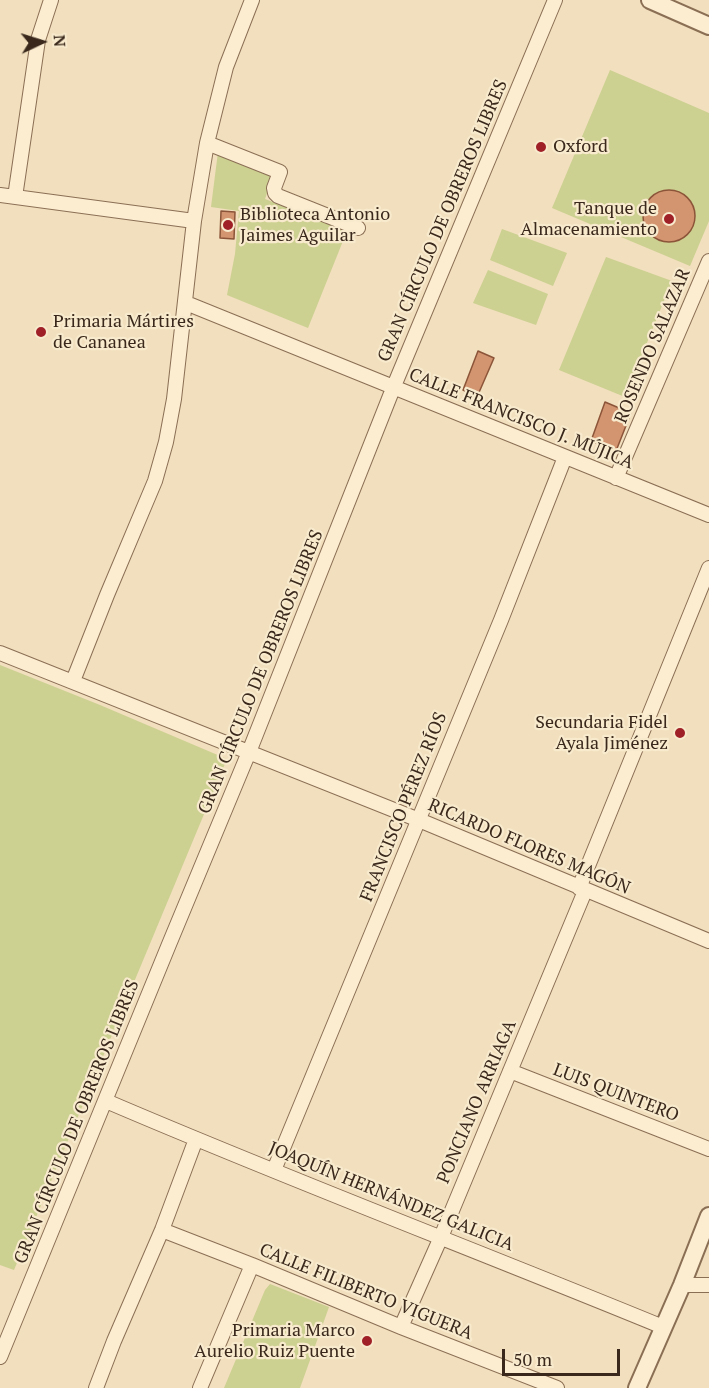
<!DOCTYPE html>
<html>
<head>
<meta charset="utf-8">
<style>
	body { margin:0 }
	#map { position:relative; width:709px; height:1388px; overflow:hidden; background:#f1dfbd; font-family:"PT Serif",serif }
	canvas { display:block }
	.north { position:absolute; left:12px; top:12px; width:60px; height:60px; -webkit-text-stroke:4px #f8eacd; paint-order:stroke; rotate:86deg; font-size:16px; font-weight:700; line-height:24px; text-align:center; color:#39281b }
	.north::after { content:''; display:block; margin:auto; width:21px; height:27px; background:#39281b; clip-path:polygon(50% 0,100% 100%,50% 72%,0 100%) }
	.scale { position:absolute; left:502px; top:1349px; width:118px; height:27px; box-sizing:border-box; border:3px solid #39281b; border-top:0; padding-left:8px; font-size:18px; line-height:21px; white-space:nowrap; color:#39281b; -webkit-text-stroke:4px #f8eacd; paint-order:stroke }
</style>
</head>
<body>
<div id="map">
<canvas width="709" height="1388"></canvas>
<div class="north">N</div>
<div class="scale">50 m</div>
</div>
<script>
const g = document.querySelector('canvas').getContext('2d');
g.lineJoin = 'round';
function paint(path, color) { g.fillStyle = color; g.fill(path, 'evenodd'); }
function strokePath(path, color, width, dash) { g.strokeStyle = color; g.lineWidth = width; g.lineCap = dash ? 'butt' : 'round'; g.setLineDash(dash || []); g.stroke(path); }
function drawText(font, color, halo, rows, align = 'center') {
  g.font = font + ' "PT Serif",serif'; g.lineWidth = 4.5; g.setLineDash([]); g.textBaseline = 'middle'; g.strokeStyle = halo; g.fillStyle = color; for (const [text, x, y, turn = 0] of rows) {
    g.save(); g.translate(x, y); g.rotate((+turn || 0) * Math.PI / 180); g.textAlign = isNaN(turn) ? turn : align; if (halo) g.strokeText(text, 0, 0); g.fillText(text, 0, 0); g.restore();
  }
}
const green = new Path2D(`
	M610,70L709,113V221L690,266L552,208Z
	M218,152L273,175L265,199L347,231L308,328L227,295L235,254L239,211L211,207Z
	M502,229L567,253L553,286L490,260Z
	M606,257L672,281L625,397L559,370Z
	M488,270L548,294L536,325L473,303Z
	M0,665L100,705L227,759L14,1270L0,1265Z
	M270,1284L329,1307L300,1388H224L265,1290Z`);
const building = new Path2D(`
	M643 216a26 26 0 1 1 52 0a26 26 0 1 1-52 0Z
	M221,211L235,212L234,239L220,238Z
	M478,351L494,358L477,397L463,390Z
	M605,402L631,413L616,451L591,441Z`);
const minor = new Path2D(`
	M207,143L280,172L274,188L275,193L278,196L358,228
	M0,195L194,221
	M15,197L38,40L51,0
	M186,303L709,515
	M616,478L709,261
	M0,653L419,820L709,941
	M73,681L107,595L155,481L166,442L174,399L194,221L207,143L226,67L252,0
	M579,888L709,568
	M510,1071L709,1149
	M106,1101C290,1180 478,1251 663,1327
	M274,1170L501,620L565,457
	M162,1230L252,1265L401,1327L557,1388
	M682,1285H709
	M401,1327L441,1237L585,891
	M0,1357L170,942L249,752L394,386L555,0
	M96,1388L114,1341L162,1230L196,1139
	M200,1388L252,1265`);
const tertiary = new Path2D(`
	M650,0L709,26
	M637,1388L682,1285L709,1216`);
const markers = [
	[541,147,6,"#9f2027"],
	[669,219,6,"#9f2027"],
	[228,225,6,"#9f2027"],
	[41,332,6,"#9f2027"],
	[680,733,6,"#9f2027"],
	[367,1341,6,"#9f2027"]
];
const poiNames = [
	["Oxford",553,147],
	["Tanque de",657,209,"right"],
	["Almacenamiento",657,230,"right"],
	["Biblioteca Antonio",240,215],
	["Jaimes Aguilar",240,236],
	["Primaria Mártires",53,322],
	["de Cananea",53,343],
	["Secundaria Fidel",668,723,"right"],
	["Ayala Jiménez",668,744,"right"],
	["Primaria Marco",355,1331,"right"],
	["Aurelio Ruiz Puente",355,1352,"right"]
];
const streetNames = [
	["GRAN CÍRCULO DE OBREROS LIBRES",443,221,-67],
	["ROSENDO SALAZAR",653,346,-67],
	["CALLE FRANCISCO J. MÚJICA",521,419,22],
	["GRAN CÍRCULO DE OBREROS LIBRES",261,672,-68],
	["FRANCISCO PÉREZ RÍOS",404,807,-68],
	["RICARDO FLORES MAGÓN",529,847,23],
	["LUIS QUINTERO",616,1093,21],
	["PONCIANO ARRIAGA",477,1102,-67],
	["GRAN CÍRCULO DE OBREROS LIBRES",77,1122,-68],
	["JOAQUÍN HERNÁNDEZ GALICIA",391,1197,22],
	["CALLE FILIBERTO VIGUERA",366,1292,22]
];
paint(green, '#ccd091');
paint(building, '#d39470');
strokePath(building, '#8c5539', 1.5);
strokePath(minor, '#8b6f55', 16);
strokePath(tertiary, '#8b6f55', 20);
strokePath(minor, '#fcedd1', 14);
strokePath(tertiary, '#fcedd1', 16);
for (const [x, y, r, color] of markers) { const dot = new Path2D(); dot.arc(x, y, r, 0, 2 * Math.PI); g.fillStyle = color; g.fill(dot); strokePath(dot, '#f8eacd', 2); }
drawText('18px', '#39281b', '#f8eacd', poiNames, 'left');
drawText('18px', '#39281b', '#f8eacd', streetNames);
</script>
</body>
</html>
